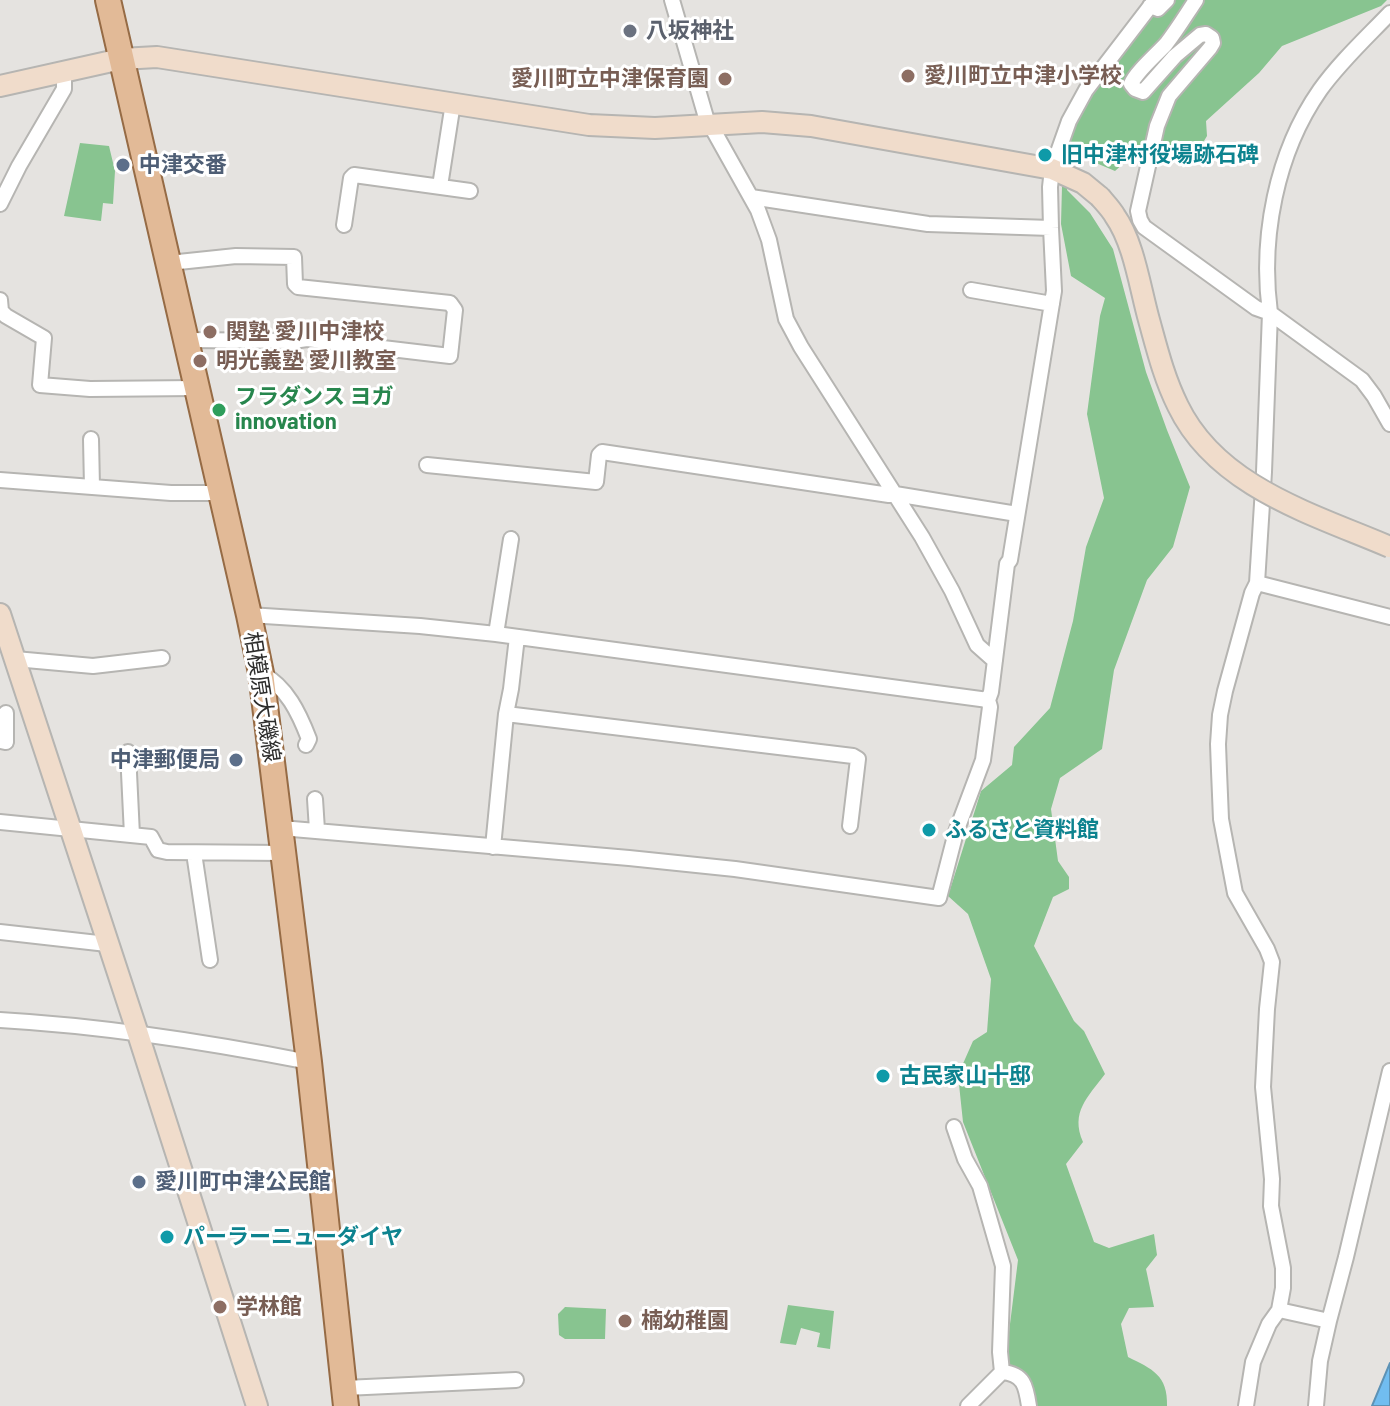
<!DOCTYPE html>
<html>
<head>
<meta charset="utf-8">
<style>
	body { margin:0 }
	canvas { display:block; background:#e5e3e0 }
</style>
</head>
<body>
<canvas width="1390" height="1406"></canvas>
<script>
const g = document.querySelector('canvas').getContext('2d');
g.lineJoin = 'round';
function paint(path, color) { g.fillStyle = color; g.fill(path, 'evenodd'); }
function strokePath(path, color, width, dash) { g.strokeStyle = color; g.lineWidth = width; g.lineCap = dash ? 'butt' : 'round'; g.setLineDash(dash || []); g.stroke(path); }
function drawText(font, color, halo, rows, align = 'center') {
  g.font = font + ' Barlow,"Noto Sans JP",sans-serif'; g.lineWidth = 6; g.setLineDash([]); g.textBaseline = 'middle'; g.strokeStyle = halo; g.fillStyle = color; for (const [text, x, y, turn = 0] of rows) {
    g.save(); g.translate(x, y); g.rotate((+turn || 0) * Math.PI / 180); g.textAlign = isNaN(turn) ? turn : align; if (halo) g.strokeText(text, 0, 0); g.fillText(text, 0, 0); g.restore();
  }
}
const green = new Path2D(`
	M1164,0H1387L1381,6L1282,46L1259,73L1206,121L1207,136L1190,164L1181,160C1163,167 1152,160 1134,154L1115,171L1070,152L1067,190L1090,213L1113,249L1146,372L1167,430L1190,487L1173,547L1147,580L1114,670L1102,749L1060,778L1051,809L1058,861L1069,877V889L1053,897L1034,946L1074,1021L1084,1031L1105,1074C1088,1097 1070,1112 1083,1142L1066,1164L1094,1242L1109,1248L1154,1234L1157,1255L1146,1269L1154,1307L1129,1308L1121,1324L1128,1357C1152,1369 1168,1375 1167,1406H1037L1035,1395L1004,1372L1018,1260L963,1122L958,1075L973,1041L987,1032L991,979L968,914L948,896L981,791L1012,765L1014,747L1050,708L1073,621L1086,547L1104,498L1087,414L1100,316L1105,298L1071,276L1061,224L1063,149L1092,92L1143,23Z
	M80,143L109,146L115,171L113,204L103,203L101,221L64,216Z
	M788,1305L834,1311L830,1349L817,1347L820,1333L801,1328L796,1345L780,1343Z
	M565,1307L606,1309L605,1339H565L559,1335L558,1314Z`);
const water = new Path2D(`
	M1390,1363V1406H1372Z`);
const street = new Path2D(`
	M672,0L707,121L711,126L758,210L769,240L786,319L801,347L922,537L952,591L977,645L995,661
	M1196,0C1186,15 1177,30 1166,44C1156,55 1136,72 1131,84L1135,89L1143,92L1175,56L1200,35L1206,34L1212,38L1213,43L1210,48L1169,96L1157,126L1138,211L1140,220L1144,227L1256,308L1270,313L1362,380L1374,396L1390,424
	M1150,6L1158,9L1167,0
	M440,186L453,103
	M751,197L928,224L1051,228
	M0,204L19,166L64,89V72
	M344,225L351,178L354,175L470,191
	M169,263L236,256L294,257L295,284L298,287L450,303L455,310L450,356L307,339L293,341L186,340
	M971,290L1052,304
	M0,300L1,311L6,316L44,338L40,385L90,389L196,388
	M91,439L92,487
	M427,465L596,482L599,455L602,452L889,495L895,494L1017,514
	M0,480L171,493H221
	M1257,583L1264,472L1270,313C1260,238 1276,153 1320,90C1340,62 1366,38 1390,13
	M249,615L420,626L496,634L988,700L991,692L1007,564L1010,560L1054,291L1051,228L1050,187L1052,169L1069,121L1086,90L1155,0
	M496,634L511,539
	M15,659L93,666L162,658
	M261,673C287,687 299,713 309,739L306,745
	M506,714L853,756L858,759L850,826
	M0,741L6,742V713
	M128,752L132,835
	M315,799L317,830
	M0,822L151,837L158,850L167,852L284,853
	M281,828L629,858L735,869L939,898L956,832L983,760L990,707L988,700
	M493,847L506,714L511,689L517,637
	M194,853L210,960
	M0,932L107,944
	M0,1020C104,1026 207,1042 309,1062
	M954,1127L965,1159L980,1186L1003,1266L1000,1352L1002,1372L968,1406
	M1279,1310L1329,1321
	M1002,1372C1024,1374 1026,1386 1029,1406
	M345,1388L516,1380
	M1246,1406L1253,1362L1269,1324L1279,1310L1283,1288V1268L1271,1206L1272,1179L1263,1087L1267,1009L1272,962L1267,949L1235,893L1221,819L1219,771L1218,744L1220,715L1225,691L1252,593L1257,583L1390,617
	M1316,1406L1320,1361L1329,1321L1346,1257L1390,1071`);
const secondary = new Path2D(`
	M0,86L121,59L157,57L589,125L655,128L762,122L811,126L1052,169L1083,183L1100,197
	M0,614L138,1034L257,1406`);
const primary = new Path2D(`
	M108,0L249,615L261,673L309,1062L346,1406`);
const secondaryBridge = new Path2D(`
	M1100,197C1105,203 1111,209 1115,216C1134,243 1140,288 1149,320C1157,349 1164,378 1178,406C1217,487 1313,514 1390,547`);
const markers = [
	[630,31,8,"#6b7280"],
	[908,76,8,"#8d6e63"],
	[725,79,8,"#8d6e63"],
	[1045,155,8,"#0f9aa8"],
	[123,165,8,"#5c6f8a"],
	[210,332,8,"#8d6e63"],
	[200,361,8,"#8d6e63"],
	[219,410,8,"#2e9e5b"],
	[236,760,8,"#5c6f8a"],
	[929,830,8,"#0f9aa8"],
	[883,1076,8,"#0f9aa8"],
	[139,1182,8,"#5c6f8a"],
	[167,1237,8,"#0f9aa8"],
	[220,1307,8,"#8d6e63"],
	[625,1321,8,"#8d6e63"]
];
const worshipNames = [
	["八坂神社",646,31]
];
const educationNames = [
	["愛川町立中津小学校",924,76],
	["愛川町立中津保育園",709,79,"right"],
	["関塾 愛川中津校",226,332],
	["明光義塾 愛川教室",216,361],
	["学林館",236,1307],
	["楠幼稚園",641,1321]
];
const cultureNames = [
	["旧中津村役場跡石碑",1061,155],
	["ふるさと資料館",945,830],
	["古民家山十邸",899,1076],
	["パーラーニューダイヤ",183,1237]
];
const serviceNames = [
	["中津交番",139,165],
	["中津郵便局",220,760,"right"],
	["愛川町中津公民館",155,1182]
];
const leisureNames = [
	["フラダンス ヨガ",235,397],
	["innovation",235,422]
];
const streetNames = [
	["相模原大磯線",262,697,81]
];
paint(green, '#88c490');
paint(water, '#71bdf0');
strokePath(water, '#5d92b5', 2);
strokePath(street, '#b6b5b2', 18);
strokePath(secondary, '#b6b5b2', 24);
strokePath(primary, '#966b45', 28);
strokePath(street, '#fff', 14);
strokePath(secondary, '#f0dccb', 20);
strokePath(primary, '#e2ba97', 24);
strokePath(secondaryBridge, '#b6b5b2', 24, []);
strokePath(secondaryBridge, '#f0dccb', 20);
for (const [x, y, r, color] of markers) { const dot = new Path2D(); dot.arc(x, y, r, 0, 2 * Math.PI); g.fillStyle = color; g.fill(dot); strokePath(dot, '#fff', 3); }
drawText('bold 22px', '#5b616d', '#fff', worshipNames, 'left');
drawText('bold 22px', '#785e54', '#fff', educationNames, 'left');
drawText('bold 22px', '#0d838f', '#fff', cultureNames, 'left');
drawText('bold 22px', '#4e5e75', '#fff', serviceNames, 'left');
drawText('bold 22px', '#27864d', '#fff', leisureNames, 'left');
drawText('22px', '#2d2d2c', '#fff', streetNames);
</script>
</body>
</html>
